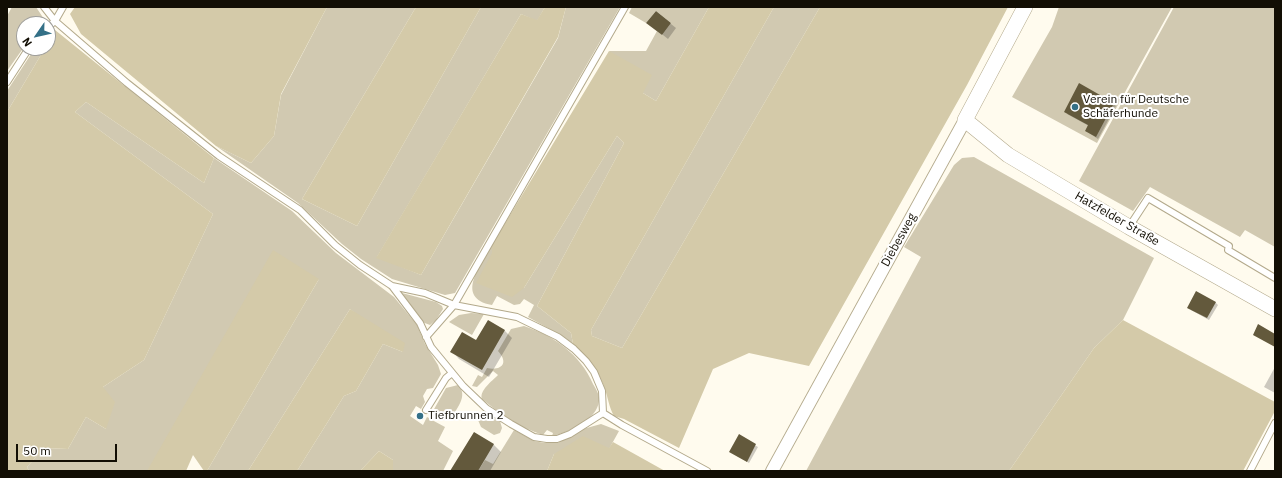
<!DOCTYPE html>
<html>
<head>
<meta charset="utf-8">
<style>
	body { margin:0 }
	#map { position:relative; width:1282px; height:478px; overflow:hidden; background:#fffbee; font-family:"IBM Plex Sans",sans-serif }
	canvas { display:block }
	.frame { position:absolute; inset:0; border:8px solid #120e04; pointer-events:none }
	.north { position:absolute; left:16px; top:16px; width:40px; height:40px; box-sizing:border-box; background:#fff; border:1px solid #a09f9b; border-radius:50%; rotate:236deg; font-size:11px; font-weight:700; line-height:16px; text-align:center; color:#120e04 }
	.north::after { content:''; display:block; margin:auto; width:14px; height:18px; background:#347087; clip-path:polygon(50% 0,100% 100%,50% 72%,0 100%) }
	.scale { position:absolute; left:16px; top:444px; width:101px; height:18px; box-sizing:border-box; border:2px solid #120e04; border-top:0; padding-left:5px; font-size:12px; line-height:14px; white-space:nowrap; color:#120e04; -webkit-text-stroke:3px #fff; paint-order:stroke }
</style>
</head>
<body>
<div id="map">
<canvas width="1282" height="478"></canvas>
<div class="frame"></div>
<div class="north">N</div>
<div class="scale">50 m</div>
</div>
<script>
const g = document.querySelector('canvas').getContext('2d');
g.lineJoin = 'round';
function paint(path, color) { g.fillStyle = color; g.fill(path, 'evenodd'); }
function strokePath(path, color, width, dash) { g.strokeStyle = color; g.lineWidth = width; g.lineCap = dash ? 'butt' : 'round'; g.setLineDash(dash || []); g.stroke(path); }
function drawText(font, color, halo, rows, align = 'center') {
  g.font = font + ' "IBM Plex Sans",sans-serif'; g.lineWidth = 4; g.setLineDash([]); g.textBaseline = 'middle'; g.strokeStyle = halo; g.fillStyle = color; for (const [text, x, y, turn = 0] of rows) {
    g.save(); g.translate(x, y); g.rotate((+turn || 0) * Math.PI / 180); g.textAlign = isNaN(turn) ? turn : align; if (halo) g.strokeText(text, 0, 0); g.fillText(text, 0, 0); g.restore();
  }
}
const green = new Path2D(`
	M12,7H36L46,22L44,24H24V47L7,71V16Z
	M327,7H416L302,199L357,226L481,7H545L537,21L521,14L377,257L421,275L558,38L566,7H620L455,293L445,295L392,279L361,259L342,244L298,203L216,146L251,163L274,136L281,95Z
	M632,7H709L656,101L643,93L609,51H646L657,31L662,35L671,23L656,11L646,23L629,13Z
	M774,7H820L622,348L592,336L591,330Z
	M1059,7H1172L1097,143L1012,97L1052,27Z
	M1174,7H1275V247L1245,230L1240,237L1150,187L1133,211L1079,181Z
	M35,48H45L7,112V91Z
	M86,102L204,183L214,158L292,211L336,253L394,297L417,325L425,344L438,365L441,374L433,388L427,389L423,396L425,402L421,409L416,406L410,416L423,425L427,417L429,418L431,415L432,420L445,427L438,441L453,451L443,471H393V460L379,451L360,471H297L344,396L356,391L383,344L403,352L350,309L248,471H207L319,279L147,471H29L27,467L44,448L68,449L86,417L106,429L103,387L144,360L213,214L75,112Z
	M617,136L624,143L537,306L571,333L573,344L564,337L528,317L534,305L524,299L520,304L514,305L497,296L492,305C454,298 481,265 492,245V253L524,288Z
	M974,157L1154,258L1123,320L1094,348L1009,471H806L921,257L904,247L954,165L962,158Z
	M402,293L436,302L442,306L443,309L436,320L430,325L422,322Z
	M471,313L484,314L472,335L449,322L459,315Z
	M524,326C554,336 580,354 593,384C596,389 600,395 599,401C597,420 569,432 552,436L553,433L547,430L543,435C521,428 500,414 482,399C479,391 492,381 498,375L493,371L477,387L472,386L478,375L482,377L487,368C502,371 509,363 498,351L511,329Z
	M458,385C469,396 456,409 450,420L433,411L446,388Z
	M488,413L500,421L502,428L500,433L494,435L481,427L478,420L481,415Z
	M601,424L619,431L609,449L554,454L547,471H478L485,460L493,464L514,430L534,441L544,443H558L583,429Z`);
const forest = new Path2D(`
	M75,7H327L281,94L274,136L251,163L216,146L81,34L70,14Z
	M416,7H481L357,226L302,199Z
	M545,7H566L558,37L421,275L376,258L521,14L537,20Z
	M709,7H774L591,330L592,336L622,348L820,7H1008L967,85L809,366L749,353L713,369L679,448L624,419L614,416C609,407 608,398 605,389C599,371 587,356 573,344L571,333L537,306L624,143L617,136L524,288L512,297L476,283L492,253V245L609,51L652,75L643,93L656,101Z
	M55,30L214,158L204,183L86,102L75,112L213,214L144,360L103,387L115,402L106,429L86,417L68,449L44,448L27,467L29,471H7V112L45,48H48V43Z
	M273,250L319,279L207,471H204L193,455L186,471H147Z
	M350,309L405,343L403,352L383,344L356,391L344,396L297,471H248Z
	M1123,320L1275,402V411L1243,471H1009L1094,348Z
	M583,436L609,448L613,442L665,471H547L554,454Z
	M379,451L393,460V471H360Z`);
const shadow = new Path2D(`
	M656,12L676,28L668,39L648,23Z
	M1113,104L1116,106L1098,139L1086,131L1089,126L1067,114Z
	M1215,302L1218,305L1209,320L1191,310Z
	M488,321L505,331L512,338L489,377L459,359L452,351L477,341Z
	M1275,367V393L1264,387Z
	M474,433L494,445L501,452L490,471H451Z
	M739,436L758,447L749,463L731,452Z`);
const building = new Path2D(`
	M656,11L671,23L662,35L646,23Z
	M1079,83L1114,103L1096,137L1085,131L1088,125L1064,112Z
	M1196,291L1216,302L1207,318L1187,308Z
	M488,320L505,330L482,370L450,352L462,332L476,340Z
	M1258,324L1275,334V347L1253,335Z
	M474,432L494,444L478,471H450Z
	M739,434L756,444L747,462L729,452Z`);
const service = new Path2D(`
	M44,7L55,21L48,27
	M63,7L55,21L127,83L219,156L300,210L335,245L360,265L392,286L420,323L431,347L463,386L486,408L511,424L534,437L547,439H557L570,434L603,413L622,425L707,471
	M7,82L29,48
	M1129,227L1148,198L1229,246L1228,250L1275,278
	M392,286L425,293L454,305L517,317L558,337L574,349L586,361L594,372L602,391L603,413
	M426,337L454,305L625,7
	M426,410L446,378L452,373
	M1250,471L1275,423`);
const minor = new Path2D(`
	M772,471L965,120`);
const tertiary = new Path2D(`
	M1025,7L965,120L1008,155L1129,227L1275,309`);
const markers = [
	[1075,107,4,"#347087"],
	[420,416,4,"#347087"]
];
const poiNames = [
	["Verein für Deutsche",1083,100],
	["Schäferhunde",1083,114],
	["Tiefbrunnen 2",428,416]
];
const streetNames = [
	["Hatzfelder Straße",1117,219,30],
	["Diebesweg",899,240,-61]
];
paint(green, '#d1c9b1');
paint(forest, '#d4caa9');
paint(shadow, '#0003');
paint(building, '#63593c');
strokePath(service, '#b3a98b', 8);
strokePath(minor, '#b3a98b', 14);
strokePath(tertiary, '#b3a98b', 16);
strokePath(service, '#fff', 6);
strokePath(minor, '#fff', 12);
strokePath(tertiary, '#fff', 15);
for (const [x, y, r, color] of markers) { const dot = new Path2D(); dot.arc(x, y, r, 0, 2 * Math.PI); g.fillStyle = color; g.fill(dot); strokePath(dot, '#fff', 1.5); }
drawText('12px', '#120e04', '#fff', poiNames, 'left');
drawText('12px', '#120e04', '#fff', streetNames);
</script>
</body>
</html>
